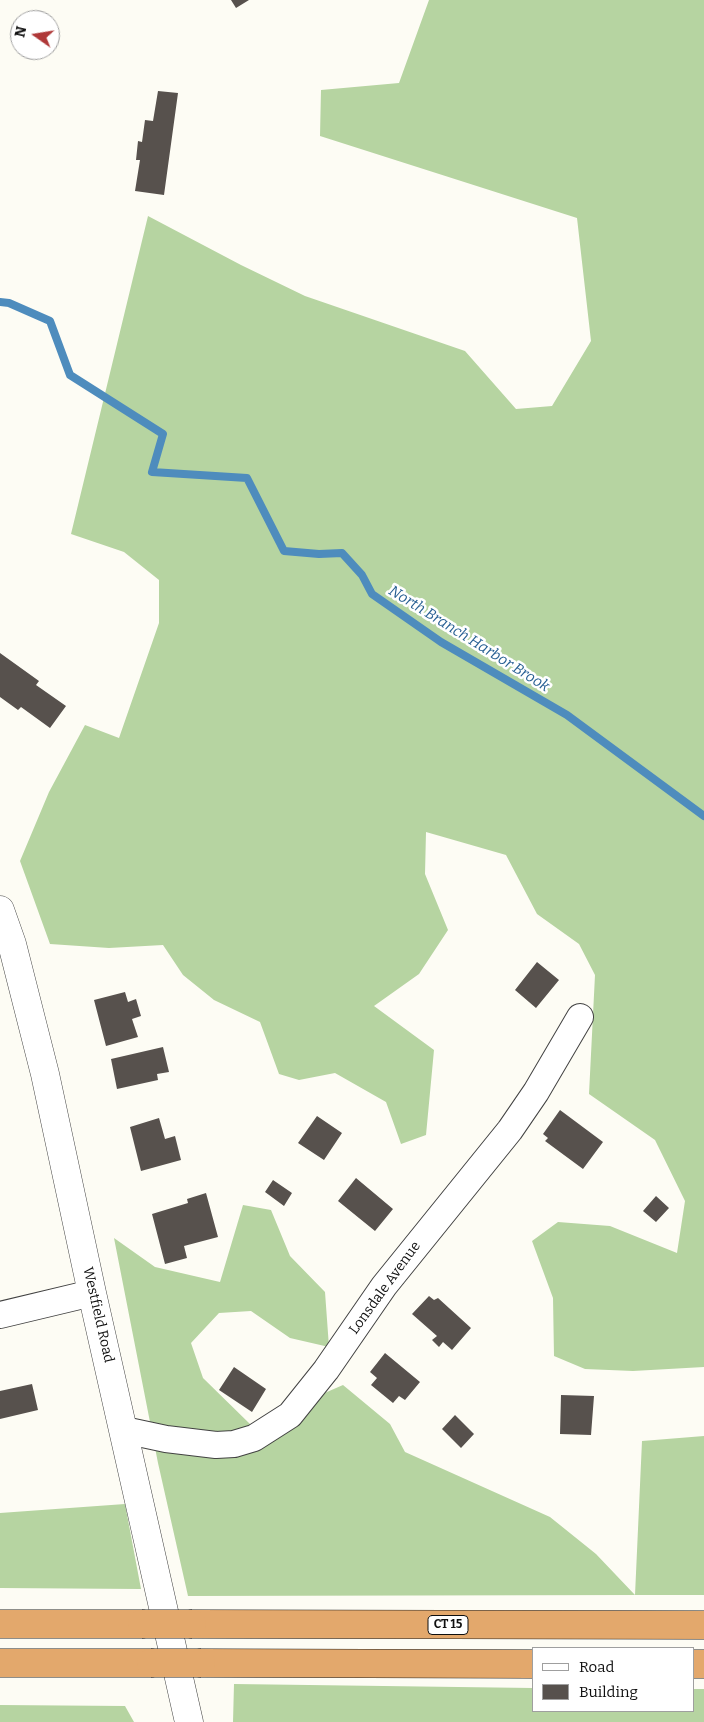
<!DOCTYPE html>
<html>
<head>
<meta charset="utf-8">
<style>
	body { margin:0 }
	#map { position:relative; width:704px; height:1722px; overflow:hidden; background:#fdfcf4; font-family:Bitter,serif }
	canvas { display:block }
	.legend { position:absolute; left:532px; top:1647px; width:162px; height:65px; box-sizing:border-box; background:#fff; border:1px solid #9f9f9f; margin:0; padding:6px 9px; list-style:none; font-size:15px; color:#0f0f0f }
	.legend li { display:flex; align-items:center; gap:10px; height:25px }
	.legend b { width:25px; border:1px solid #9f9f9f }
	.north { position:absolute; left:10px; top:10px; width:50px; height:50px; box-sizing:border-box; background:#fff; border:1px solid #9f9f9f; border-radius:50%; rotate:283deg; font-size:14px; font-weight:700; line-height:20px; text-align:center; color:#0f0f0f }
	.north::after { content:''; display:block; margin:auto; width:18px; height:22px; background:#af3838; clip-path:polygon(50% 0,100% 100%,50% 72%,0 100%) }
</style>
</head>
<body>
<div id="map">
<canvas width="704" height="1722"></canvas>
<ul class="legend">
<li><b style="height:6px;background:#fff"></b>Road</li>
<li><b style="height:14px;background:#57514d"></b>Building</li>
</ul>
<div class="north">N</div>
</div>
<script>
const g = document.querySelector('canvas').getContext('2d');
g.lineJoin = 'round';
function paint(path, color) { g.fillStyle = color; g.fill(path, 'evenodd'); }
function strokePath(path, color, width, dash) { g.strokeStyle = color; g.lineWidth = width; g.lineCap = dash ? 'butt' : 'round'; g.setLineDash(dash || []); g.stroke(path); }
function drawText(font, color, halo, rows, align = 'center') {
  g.font = font + ' Bitter,serif'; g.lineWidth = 5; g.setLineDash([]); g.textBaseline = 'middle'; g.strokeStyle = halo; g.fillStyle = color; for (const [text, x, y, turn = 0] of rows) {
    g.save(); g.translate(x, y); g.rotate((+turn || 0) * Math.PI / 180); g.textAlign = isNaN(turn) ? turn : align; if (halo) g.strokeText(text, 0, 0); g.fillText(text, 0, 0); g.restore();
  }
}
const forest = new Path2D(`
	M429,0H704V1367L633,1371L585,1369L554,1356L553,1298L532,1241L558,1222L610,1226L677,1253L685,1201L655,1140L589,1094L595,975L579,944L537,914L506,855L426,832L425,874L448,930L419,974L374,1006L434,1050L426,1135L401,1144L386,1102L335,1073L299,1080L279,1074L260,1022L214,1000L183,975L163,945L109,948L50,944L20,861L49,792L85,725L119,738L159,623V580L124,552L71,534L148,216L241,265L305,296L465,351L516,409L552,406L591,341L577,218L320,136L321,90L399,83Z
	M243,1205L271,1210L290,1256L325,1292L329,1347L290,1338L251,1311L219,1313L191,1343L203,1378L251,1425L343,1385L390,1424L405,1452L550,1517L596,1554L635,1595L642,1441L704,1436V1595H635L188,1596L158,1463L114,1238L155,1267L220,1282Z
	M125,1504L141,1589L0,1588V1513Z
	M234,1684L533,1688V1711H693V1689H704V1722H233Z
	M0,1705L125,1706L134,1722H0Z`);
const stream = new Path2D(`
	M0,302L9,303L50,321L70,375L163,434L152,472L247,478L284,551L319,554L342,553L362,575L372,594L441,642L567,715L704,816`);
const building = new Path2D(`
	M231,0H249L236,8Z
	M158,91L178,93L164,195L135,191L140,160H136L138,141L142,142L145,120L153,121Z
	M0,653L39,681L36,685L66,706L50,728L21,707L18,710L0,697Z
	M537,962L559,980L536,1008L515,990Z
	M125,992L128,1002L136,999L141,1016L132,1019L138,1037L106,1046L94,1000Z
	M163,1047L169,1072L157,1074L158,1080L117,1089L111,1059Z
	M560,1110L603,1142L583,1169L545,1141L548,1138L543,1134Z
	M317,1116L342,1133L324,1160L298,1143Z
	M159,1118L165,1139L175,1136L181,1160L141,1171L130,1127Z
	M356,1178L393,1209L375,1231L338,1201Z
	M273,1180L292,1193L284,1206L265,1192Z
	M206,1193L218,1237L184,1246L187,1258L165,1264L152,1214L188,1203L187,1199Z
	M656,1196L669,1208L656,1222L643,1211Z
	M429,1296L434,1300L438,1298L471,1328L452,1350L443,1342L439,1347L432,1340L437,1336L412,1314Z
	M385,1353L420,1382L405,1400L399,1396L393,1403L371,1385L377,1378L370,1372Z
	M234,1367L266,1389L252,1412L219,1390Z
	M32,1384L38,1410L0,1419V1391Z
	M561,1395L594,1396L591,1435L560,1434Z
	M455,1415L474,1434L461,1448L442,1429Z`);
const minor = new Path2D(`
	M0,1315L92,1293
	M124,1430L166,1439L216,1445L234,1444L254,1438L290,1415L326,1370L384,1286L510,1130L536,1092L580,1017`);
const tertiary = new Path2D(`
	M0,910L12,944L45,1074L92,1293L189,1722`);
const motorway = new Path2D(`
	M0,1624H142
	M192,1624L704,1625
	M0,1663H151
	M201,1663L533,1664
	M693,1664H704`);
const motorwayBridge = new Path2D(`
	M142,1624H192
	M151,1663H201`);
const shields = [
	[448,1625,40]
];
const shieldNames = [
	["CT 15",448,1625]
];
const streetNames = [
	["Lonsdale Avenue",385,1288,-54],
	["Westfield Road",98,1315,77]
];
const waterNames = [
	["North Branch Harbor Brook",469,639,32]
];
paint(forest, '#b6d4a1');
strokePath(stream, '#4e8cbd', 8);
paint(building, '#57514d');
strokePath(minor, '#424242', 28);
strokePath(tertiary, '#424242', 29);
strokePath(motorway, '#202020', 29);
strokePath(minor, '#fff', 26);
strokePath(tertiary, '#fff', 28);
strokePath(motorway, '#e3a86c', 28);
strokePath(motorwayBridge, '#202020', 29, []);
strokePath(motorwayBridge, '#e3a86c', 28);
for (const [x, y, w] of shields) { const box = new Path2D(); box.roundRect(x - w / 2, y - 9.5, w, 19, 4); g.fillStyle = '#fff'; g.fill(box); strokePath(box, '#0f0f0f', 1); }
drawText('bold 12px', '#0f0f0f', null, shieldNames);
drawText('14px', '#0f0f0f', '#fff', streetNames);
drawText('italic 15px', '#275f93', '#fff', waterNames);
</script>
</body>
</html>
